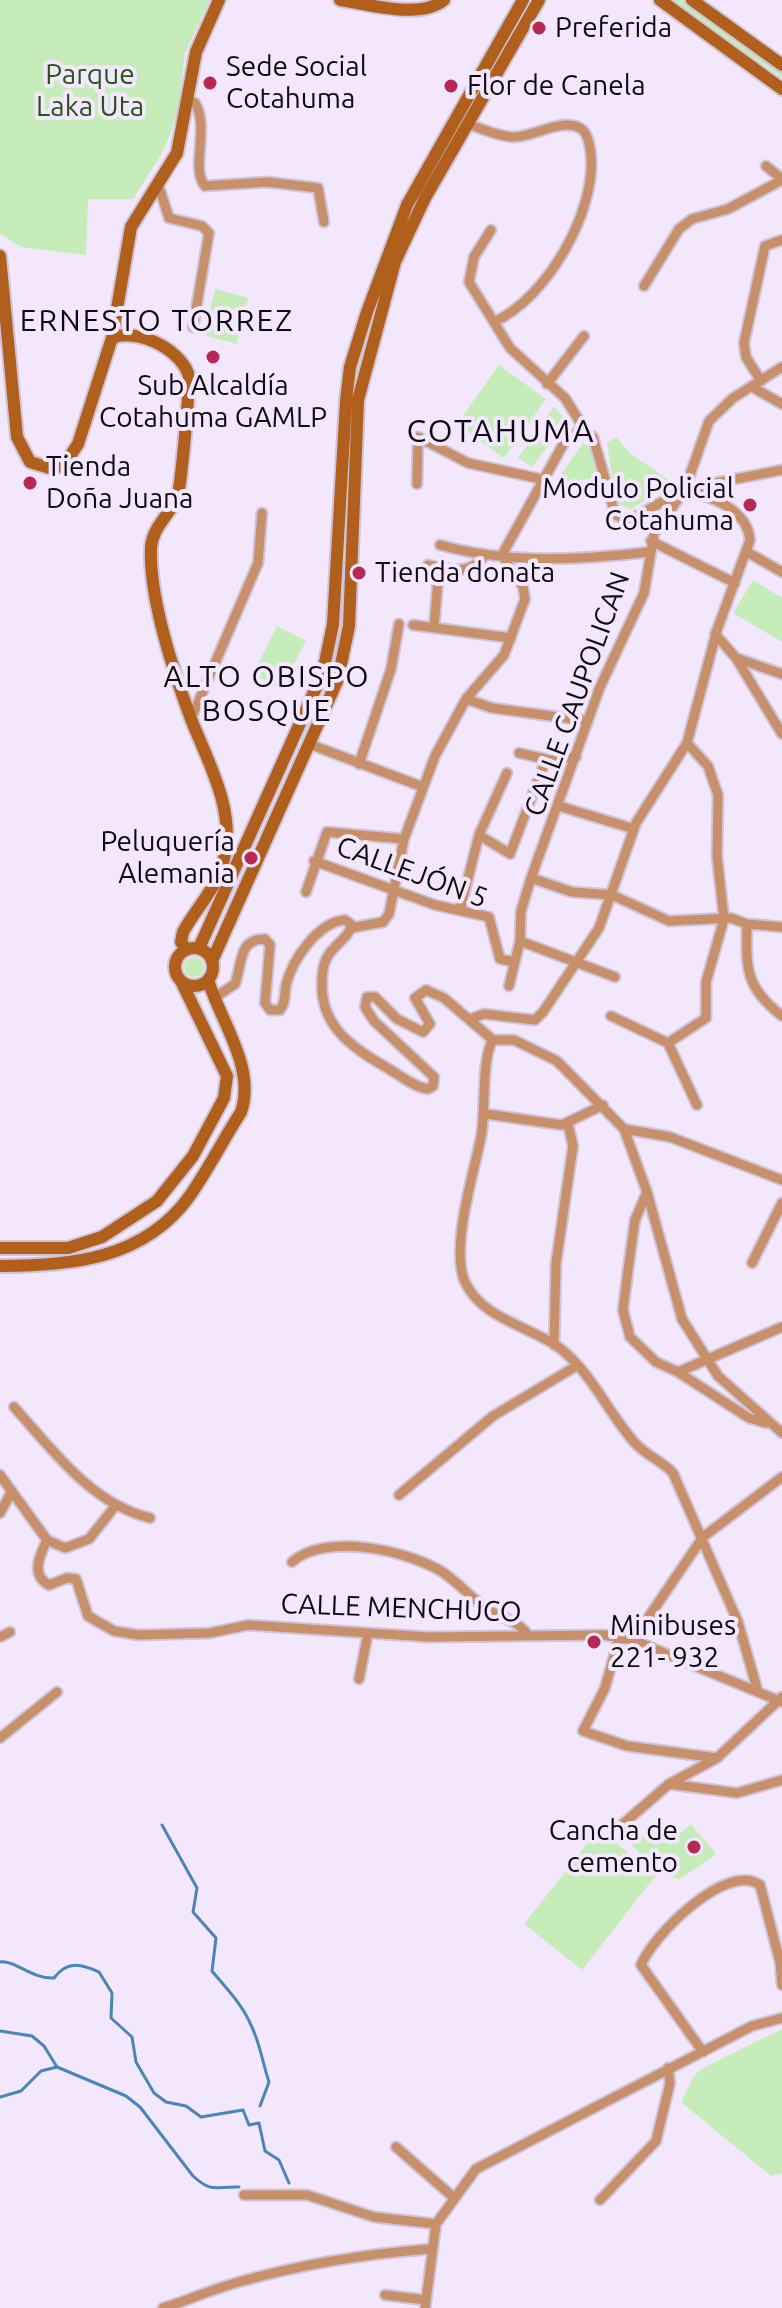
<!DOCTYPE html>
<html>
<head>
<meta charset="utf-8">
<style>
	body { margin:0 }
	canvas { display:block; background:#f3e7fe }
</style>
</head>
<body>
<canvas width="782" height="2308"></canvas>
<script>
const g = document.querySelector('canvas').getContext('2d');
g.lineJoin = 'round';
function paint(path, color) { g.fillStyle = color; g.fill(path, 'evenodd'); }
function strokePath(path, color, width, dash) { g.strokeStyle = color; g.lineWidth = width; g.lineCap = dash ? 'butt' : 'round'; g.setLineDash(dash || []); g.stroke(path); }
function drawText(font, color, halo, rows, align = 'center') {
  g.font = font + ' Ubuntu,sans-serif'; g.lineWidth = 8; g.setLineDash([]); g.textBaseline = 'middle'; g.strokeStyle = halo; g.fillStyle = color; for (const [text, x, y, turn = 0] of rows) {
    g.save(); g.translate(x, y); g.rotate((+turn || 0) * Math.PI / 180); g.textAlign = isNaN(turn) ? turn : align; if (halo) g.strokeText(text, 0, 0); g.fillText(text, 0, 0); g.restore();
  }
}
const green = new Path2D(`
	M0,0H210L185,53L178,110L170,135L161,155L133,199H88L86,255L21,247L0,234Z
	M672,0H683L782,72V78Z
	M215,289L248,298L237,344L204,335Z
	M499,365L546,399L504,458L457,424Z
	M554,407L562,416L563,425L532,467L518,458Z
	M616,437L631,454L672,482L630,510L616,502L607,443Z
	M583,443L592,448L597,478L555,483Z
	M753,580L782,598V642L733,613Z
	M277,626L306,641L281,689L253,674Z
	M184 967a10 10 0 1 1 20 0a10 10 0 1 1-20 0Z
	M691,1824L716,1854L680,1879L660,1874L629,1842L661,1827L671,1840Z
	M599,1829L656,1875L582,1970L524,1924Z
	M782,2029V2173L771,2176L681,2102L694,2076L701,2069Z`);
const stream = new Path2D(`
	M162,1825L197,1888L193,1912L216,1938L212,1971C225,1987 242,2004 250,2023C260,2042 262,2061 269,2082L260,2106
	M0,1962C16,1960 31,1979 54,1978C67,1960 82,1964 99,1972L112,1993L111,2018L132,2037L136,2062L154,2093L166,2102L186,2106L201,2117L243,2110L249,2125L259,2123L265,2151L279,2160L289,2183
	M0,2031L32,2036L44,2046L57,2067L126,2096L140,2107L193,2176C213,2194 215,2186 239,2187
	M0,2097L21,2091L41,2071L57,2067`);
const street = new Path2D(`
	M187,100L195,103C210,128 190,168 205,186L267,182L318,188L324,222
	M467,124C481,128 499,137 514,137C534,137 560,118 580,128C588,132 590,146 591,155C596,212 547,298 494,322
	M766,166L782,179
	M159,187L169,218L202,226L209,233L193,327
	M491,230L474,257L469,282L510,348L565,398L585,430
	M644,286L679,229L692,219L728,209L782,180
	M761,381L746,357L744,343L765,246L782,240
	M547,384L584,336
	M752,387L782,404
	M417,484L418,437L468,463L541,479
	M651,541L735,583
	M440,545C508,564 579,560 649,552
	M747,552L782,572
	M428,565C448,569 471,576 484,556
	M413,625L511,638
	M434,628L439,567
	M715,634L736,658L782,734
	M736,658L782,674
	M466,699L492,708L588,721
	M191,719L258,563L262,513
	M309,744L423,787
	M519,753L550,760L576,757
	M359,764L391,669L399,624
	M559,806L634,829
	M479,835L510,854L543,767L550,760
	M314,861L435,905L489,917L500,959L515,962
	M531,878L572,892L612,895L669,921L731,918L747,924L782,927
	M306,892L327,832L404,839
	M460,910L479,835L507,773
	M747,924C746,969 745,987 782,1016
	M351,928L383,922L389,914L404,839L435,756L466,699L504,655L525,599L523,587L502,555L565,441L580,430L593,437L613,507L617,516L630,520L685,489L782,470
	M520,941L615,977
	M509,986L520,941L521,911L531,878L600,687L644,593L654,534L685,489L709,421L733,398L782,367
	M214,998L235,984C242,966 238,938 265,939L270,945L265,1003L270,1010H280C286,1002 284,995 286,985C292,960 318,922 345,920L352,925C348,941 326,947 323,970C315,1023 349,1046 389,1069C401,1076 414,1087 428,1089L433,1086L434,1077L374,1021L365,1007L367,997H375L397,1019L423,1032L430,1024L415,998L426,990L444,998L493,1040
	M611,1016L668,1043L697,1105
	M470,1019L484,1014L535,1020L543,1012L599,928L636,823L687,743L717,630L750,540C747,509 713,498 688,490
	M668,1043L706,1018V982L724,919L717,856L718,795L708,766L687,743
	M486,1114L562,1125L603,1105
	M624,1129L670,1137L782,1180
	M647,1192L635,1220L628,1270L623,1310L630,1337L656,1362L678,1372L749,1418L766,1423
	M752,1263L782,1203
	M554,1345L556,1263L573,1146L568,1124
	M678,1372L782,1327
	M14,1407C52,1449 91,1504 150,1518
	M0,1475L47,1540L65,1548L89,1539L116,1505
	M399,1495L493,1416L578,1365
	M0,1513L12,1491
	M47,1540C40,1555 30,1575 49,1585L67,1578L76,1579L88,1616L114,1631L138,1635L210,1633L248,1625L429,1637L604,1635L633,1640L782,1702
	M292,1562C325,1532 408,1550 444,1573C459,1584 472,1598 487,1609C500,1617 520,1622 528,1635
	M0,1637L10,1632
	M619,1638L605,1688L583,1731L627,1746L717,1758
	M633,1640L703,1537L782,1477
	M359,1679L368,1633
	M758,1692L738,1622L673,1473C662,1461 647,1456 635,1443C607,1412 590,1368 554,1344C524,1325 481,1317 465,1282C450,1248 474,1173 481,1137C486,1113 481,1058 493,1040H514L557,1061L624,1129L647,1192L682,1319L718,1376L782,1433
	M0,1738L57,1692
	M669,1784L737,1793L782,1780
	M616,1830L669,1784L717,1758L782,1697
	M703,2052L641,1965C653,1935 727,1861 760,1885L780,1962L782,1985
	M396,2147L453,2197
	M244,2195H307L374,2217L436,2224
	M600,2200L656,2141L670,2083L668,2068
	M385,2295L426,2300
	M163,2308C189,2300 213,2289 239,2282C302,2264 366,2254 430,2249
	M425,2308L436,2224L476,2169L752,2026L782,2018`);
const secondary = new Path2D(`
	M340,0C369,4 420,20 444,0
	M660,0L782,89
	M692,0L782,65
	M0,256L17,437L30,462L53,469L65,464L78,444L112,338L131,227L177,153L196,52L219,0
	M112,338C137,328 178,348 188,373C191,382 181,482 178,494C172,514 152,526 151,548C149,597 174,673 191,719C208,762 236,811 224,859C218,887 196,908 183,932L181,942L186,949
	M175 967a19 19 0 1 1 38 0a19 19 0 1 1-38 0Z
	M199,948L323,672L333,624L346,401L350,367L367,312L407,205L523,0
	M212,961L338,679L349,626L358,400L395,262L425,198L539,0
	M0,1248H68L102,1237L157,1201L193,1156L224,1098L227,1076L181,981
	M0,1266C71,1266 144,1259 189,1197C208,1170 223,1140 241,1112C256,1068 221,1022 208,980`);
const markers = [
	[539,28,8,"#b72854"],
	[210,83,8,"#b72854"],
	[451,86,8,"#b72854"],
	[213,357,8,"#b72854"],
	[30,483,8,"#b72854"],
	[750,505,8,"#b72854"],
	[359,573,8,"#b72854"],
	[251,858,8,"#b72854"],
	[594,1642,8,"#b72854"],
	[694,1847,8,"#b72854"]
];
const poiNames = [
	["Preferida",555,28],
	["Sede Social",226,67],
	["Cotahuma",226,99],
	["Flor de Canela",467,86],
	["Sub Alcaldía",213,386,"center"],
	["Cotahuma GAMLP",213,418,"center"],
	["Tienda",46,467],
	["Doña Juana",46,499],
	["Modulo Policial",734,489,"right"],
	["Cotahuma",734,521,"right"],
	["Tienda donata",375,573],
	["Peluquería",235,842,"right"],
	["Alemania",235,874,"right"],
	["Minibuses",610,1626],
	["221- 932",610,1658],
	["Cancha de",678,1831,"right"],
	["cemento",678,1863,"right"]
];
const parkNames = [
	["Parque",90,75],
	["Laka Uta",90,107]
];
const streetNames = [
	["CALLE CAUPOLICAN",577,694,-70],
	["CALLEJÓN 5",412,872,20],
	["CALLE MENCHUCO",401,1608,2]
];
const neighbourhoodNames = [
	["ERNESTO TORREZ",157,321],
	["ALTO OBISPO",267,677],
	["BOSQUE",267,711]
];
const quarterNames = [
	["COTAHUMA",501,431]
];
paint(green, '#c6ecb9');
strokePath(stream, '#4b85b8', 3);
strokePath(street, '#cfc4d8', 13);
strokePath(secondary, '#cfc4d8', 16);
strokePath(street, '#c78f6a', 9);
strokePath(secondary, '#b05f1d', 12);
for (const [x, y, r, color] of markers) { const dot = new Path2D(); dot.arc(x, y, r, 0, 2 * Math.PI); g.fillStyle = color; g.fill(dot); strokePath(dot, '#f3e7fe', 3); }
drawText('28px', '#0f0b12', '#f3e7fe', poiNames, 'left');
drawText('28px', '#2b521a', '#f3e7fe', parkNames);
drawText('28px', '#0f0b12', '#f3e7fe', streetNames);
g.letterSpacing = '2px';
drawText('30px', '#0f0b12', '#f3e7fe', neighbourhoodNames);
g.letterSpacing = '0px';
g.letterSpacing = '2px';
drawText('32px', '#0f0b12', '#f3e7fe', quarterNames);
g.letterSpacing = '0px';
</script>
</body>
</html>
